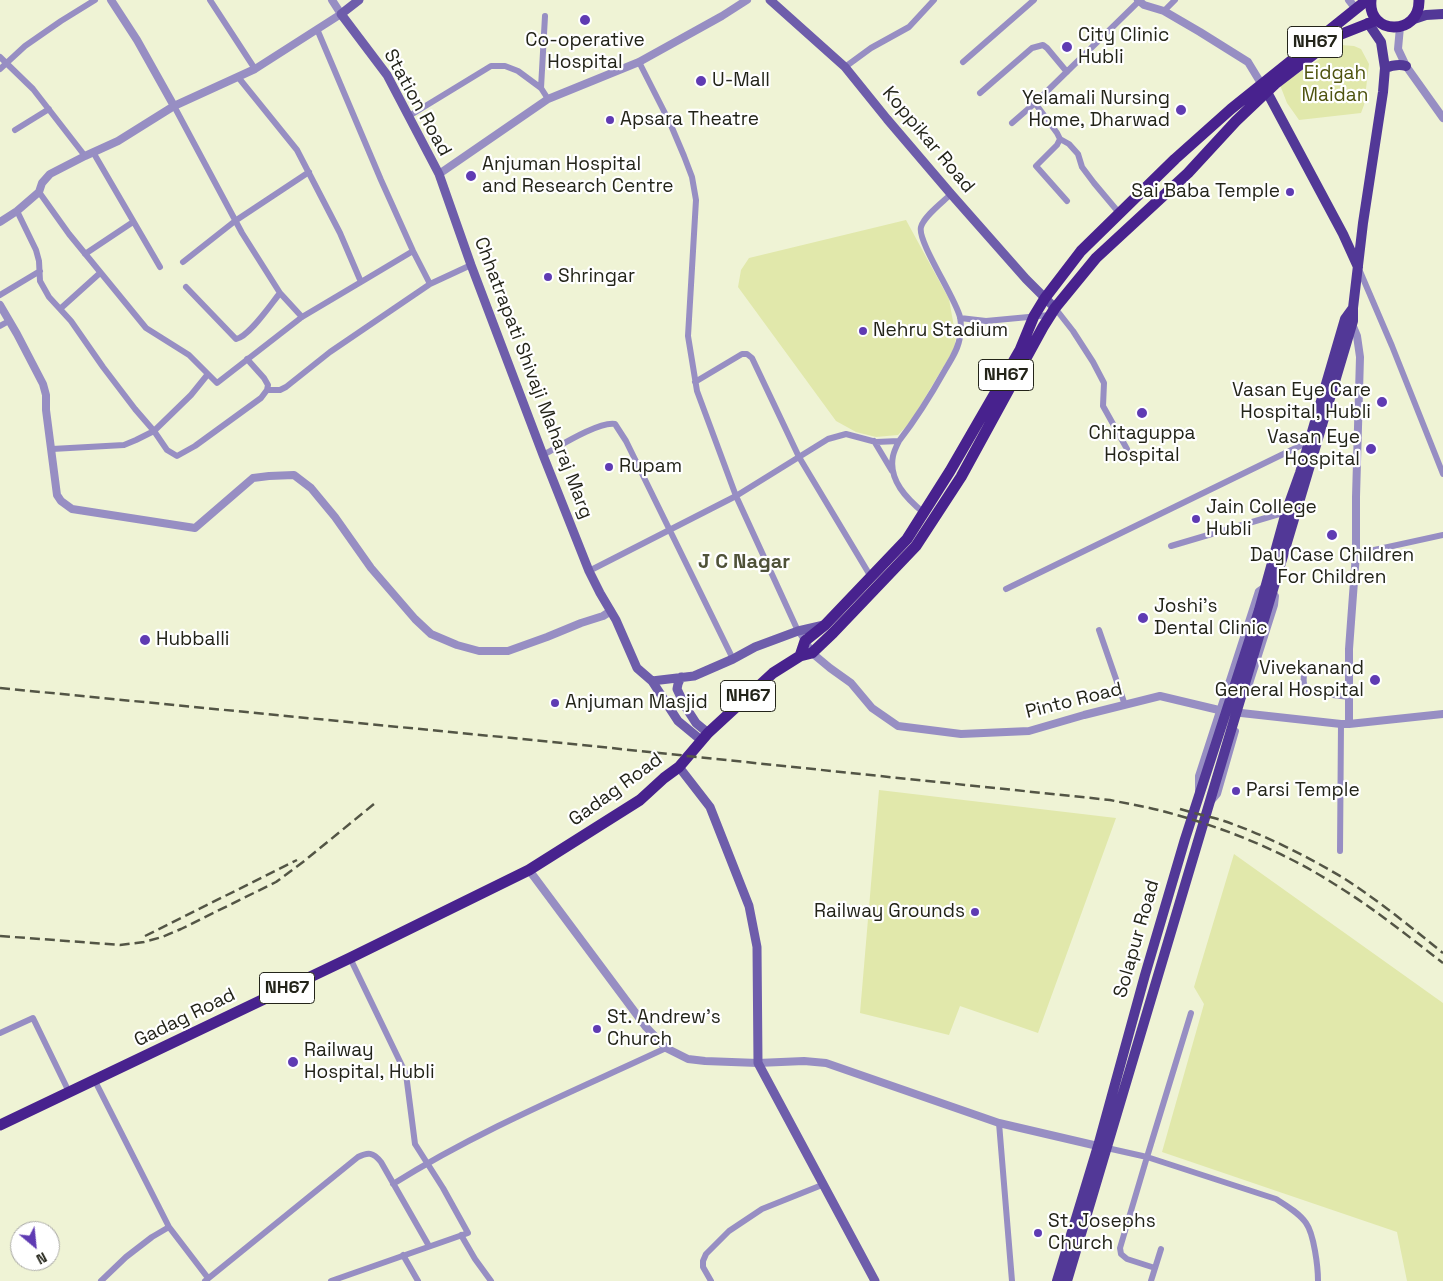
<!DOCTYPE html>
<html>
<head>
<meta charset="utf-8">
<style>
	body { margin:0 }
	#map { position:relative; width:1443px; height:1281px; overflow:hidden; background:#eff3d5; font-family:"Space Grotesk",sans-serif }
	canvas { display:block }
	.north { position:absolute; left:10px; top:1221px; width:50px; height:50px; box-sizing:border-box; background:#fff; border:1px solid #a7a7a3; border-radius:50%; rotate:152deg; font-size:14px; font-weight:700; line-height:20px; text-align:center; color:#232419 }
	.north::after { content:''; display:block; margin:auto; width:18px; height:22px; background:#5f3bb3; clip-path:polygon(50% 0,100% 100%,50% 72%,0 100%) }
</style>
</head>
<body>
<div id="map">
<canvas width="1443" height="1281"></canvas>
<div class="north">N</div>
</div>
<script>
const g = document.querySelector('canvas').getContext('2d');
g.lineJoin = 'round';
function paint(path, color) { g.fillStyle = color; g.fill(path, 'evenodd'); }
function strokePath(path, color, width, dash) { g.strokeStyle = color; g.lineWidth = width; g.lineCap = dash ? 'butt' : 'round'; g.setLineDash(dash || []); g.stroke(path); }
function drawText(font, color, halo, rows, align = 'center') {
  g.font = font + ' "Space Grotesk",sans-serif'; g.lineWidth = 4.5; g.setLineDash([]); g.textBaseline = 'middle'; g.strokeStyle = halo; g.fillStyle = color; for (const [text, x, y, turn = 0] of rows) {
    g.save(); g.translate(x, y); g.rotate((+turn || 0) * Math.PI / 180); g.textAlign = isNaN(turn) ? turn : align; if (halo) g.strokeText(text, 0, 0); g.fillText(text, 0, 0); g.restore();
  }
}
const green = new Path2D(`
	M1341,45L1354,46L1361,49L1369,64L1364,105L1361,113L1299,120L1287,103L1280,85Z
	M906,220L949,299L956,338L954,349L911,421L898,435L876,437L856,432L836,421L738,287L741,270L749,258Z
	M879,790L1116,818L1038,1033L960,1006L949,1035L860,1013Z
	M1234,854L1443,1003V1281H1407L1397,1232L1162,1152L1204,1004L1194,987Z`);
const minor = new Path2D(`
	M210,0L255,69
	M1164,11L1175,0
	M317,29L381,180L413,251L430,284
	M0,57L33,89L85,156
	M639,62L670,123L684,156L692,177L696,200L688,336L697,391L736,496L798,631L805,641
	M963,62L1034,0
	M845,67L871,48L909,27L934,0
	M0,69L25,46L61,21L95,0
	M541,88L545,16
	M980,93L1032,48L1043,45L1047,48L1067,72
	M1035,103L1057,133L1060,139L1057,145L1036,166L1067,201
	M174,106L242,233L280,293L302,317
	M409,116L491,66H505L518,71L541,88L548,99
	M1012,123L1035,103L1139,1
	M15,130L49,109
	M1060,139L1069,144L1078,154L1082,167L1094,183L1120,214
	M93,152L160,267
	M39,192L69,234L146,328L189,355L217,383L302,317L361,282L340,233L297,150L238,77
	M17,211L36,250L39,261L40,281L49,297L71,321L103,367L135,409L154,431L167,450L177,456L195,446L261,398L267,390L268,385L264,378L247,359
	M85,254L133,222
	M183,262L235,221L309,172
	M1359,269L1392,346L1443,474
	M361,282L413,251
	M186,287L236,339C249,337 271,304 280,293
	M0,295L40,271
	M1055,308L1073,331L1093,362L1104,383L1103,406L1127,449
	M60,309L100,273
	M960,318L986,321L1050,315
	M0,326L9,321
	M695,382L742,354H747L752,358L799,457L871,577
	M267,390H280L286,387L330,352L430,284L471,265
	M874,441L892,471
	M899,441C897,445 894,451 893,456C888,480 907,499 924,513
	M52,449L124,445L136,440L154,431L191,395L208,374
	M543,455C558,447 599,421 615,424L626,441L733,659
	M1171,546L1286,512
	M1356,554L1443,535
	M589,571L736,496L828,439L846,434L876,442L899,441C916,419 931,395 945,370C951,360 959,348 960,336C961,330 961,322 960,317C955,297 917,241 921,227C924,216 943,202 951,194
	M1006,589L1308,442
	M1099,630L1125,705
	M1305,666C1304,676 1301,685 1309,692L1349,697
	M1248,690L1275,605L1276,596L1272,590
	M1198,791V776L1258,591L1265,586
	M1212,801L1218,794L1236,731
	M1340,851L1341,724
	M1191,1013L1147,1157L1276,1199C1287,1206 1299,1213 1306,1223C1314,1234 1318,1267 1318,1281
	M0,1033L33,1018L69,1092
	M95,1081L169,1227
	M999,1123L1012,1281
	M1107,1148L1147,1157L1120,1248L1121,1254L1127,1259L1155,1268
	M393,1184C479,1130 574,1091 666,1048
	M461,1235L475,1259L491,1281
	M403,1255L418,1281
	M101,1281L126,1257L152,1237L169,1227L208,1278
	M205,1281L358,1157C368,1152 373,1152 381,1162L429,1246
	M331,1281L468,1233L443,1188L415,1144L406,1074L350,958
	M711,1281L703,1267V1261L706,1254L729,1231L762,1209L822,1185
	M1151,1281L1161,1249`);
const tertiary = new Path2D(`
	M111,0L137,40L174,106
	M1138,0L1144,5L1164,11L1200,32L1248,62L1262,85
	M1349,0L1356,9
	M1400,27L1398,49L1406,66L1443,118
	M439,174L548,99L639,62L722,16L747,0
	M0,222L17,211L39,192L42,183L50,174L85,156L118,141L174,106L255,69L341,14L332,0
	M0,305L17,334L43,384L46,395V410L57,495L61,501L72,509L195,528L253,478L269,476L294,475L311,488L335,517L371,568L415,619L431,634L457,645L479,651H508L547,637L581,623L603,616L611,611
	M805,641L812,653L830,668L851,683L872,708L898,726L961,734L1029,731L1084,715L1160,696L1223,711L1341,724H1349L1443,714
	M1349,724V649L1356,554V497L1360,357L1357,336L1352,324
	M529,870L646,1027L666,1048L688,1059L705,1061L758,1063L804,1061L826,1063L999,1123L1102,1147`);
const secondary = new Path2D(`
	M359,0L341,14L387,75L439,174L471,265L543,455L589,571L600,593L616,620L637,668L652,681L678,721L701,740
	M770,0L845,67L887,119L951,194L1026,279L1055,308
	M681,677L678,684L677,689L685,706L696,723L708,733
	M652,681L694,676L733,659L755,647L798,631L824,625
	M679,767L710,807L749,906L757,947L758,1063L875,1281`);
const primary = new Path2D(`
	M1414,19L1426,15L1443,14
	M1385,68C1393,65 1399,64 1406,66
	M1267,92L1343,234L1358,267
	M1057,1281L1098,1146L1145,975L1185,839L1259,610L1286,512L1300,473L1345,319L1353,308
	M1067,1281L1353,321V308L1363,223L1383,92L1385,68L1381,42L1368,23`);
const trunk = new Path2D(`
	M1371,0C1367,35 1420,37 1419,0
	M800,656L805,641L825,625L907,539L950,471L1020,350L1034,316L1045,298L1081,251L1175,159L1231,109L1367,0
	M0,1125L350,958L529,870L640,800L664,778L679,767L708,733L773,673L800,656L812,653L833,633L916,546L961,477L1043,327L1055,308L1096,258L1188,173L1236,121L1275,84L1339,35L1377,20`);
const rail = new Path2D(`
	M0,688L563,743L1110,800C1129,804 1148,807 1166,812C1226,828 1287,853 1339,887C1376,910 1409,937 1443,963
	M1180,809C1193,813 1207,816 1221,820C1261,833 1309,857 1345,879C1379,901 1411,927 1443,953
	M0,936L120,945L144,942L162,937L181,929L276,882L303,862L374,804
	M145,936L297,860`);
const markers = [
	[585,20,6,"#5f3bb3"],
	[1067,47,6,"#5f3bb3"],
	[701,81,6,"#5f3bb3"],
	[1181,110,6,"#5f3bb3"],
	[610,120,5,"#5f3bb3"],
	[471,176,6,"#5f3bb3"],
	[1290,192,5,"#5f3bb3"],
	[548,277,5,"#5f3bb3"],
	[863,331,5,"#5f3bb3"],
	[1382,402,6,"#5f3bb3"],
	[1142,413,6,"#5f3bb3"],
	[1371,449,6,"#5f3bb3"],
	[609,467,5,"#5f3bb3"],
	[1196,519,5,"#5f3bb3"],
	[1332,535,6,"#5f3bb3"],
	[1143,618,6,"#5f3bb3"],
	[145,640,6,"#5f3bb3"],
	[1375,680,6,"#5f3bb3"],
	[555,703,5,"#5f3bb3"],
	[1236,791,5,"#5f3bb3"],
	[975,912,5,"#5f3bb3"],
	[597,1029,5,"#5f3bb3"],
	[293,1062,6,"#5f3bb3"],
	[1038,1233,5,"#5f3bb3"]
];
const shields = [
	[1315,42,55],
	[1006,375,55],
	[748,696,55],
	[287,988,55]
];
const shieldNames = [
	["NH67",1315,42],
	["NH67",1006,375],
	["NH67",748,696],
	["NH67",287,988]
];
const poiNames = [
	["City Clinic",1078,36],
	["Hubli",1078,58],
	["Co-operative",585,41,"center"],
	["Hospital",585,63,"center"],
	["U-Mall",712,81],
	["Yelamali Nursing",1170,99,"right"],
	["Home, Dharwad",1170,121,"right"],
	["Apsara Theatre",620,120],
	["Anjuman Hospital",482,165],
	["and Research Centre",482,187],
	["Sai Baba Temple",1280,192,"right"],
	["Shringar",558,277],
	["Nehru Stadium",873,331],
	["Vasan Eye Care",1371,391,"right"],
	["Hospital, Hubli",1371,413,"right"],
	["Chitaguppa",1142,434,"center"],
	["Hospital",1142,456,"center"],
	["Vasan Eye",1360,438,"right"],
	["Hospital",1360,460,"right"],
	["Rupam",619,467],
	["Jain College",1206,508],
	["Hubli",1206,530],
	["Day Case Children",1332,556,"center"],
	["For Children",1332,578,"center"],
	["Joshi’s",1154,607],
	["Dental Clinic",1154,629],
	["Hubballi",156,640],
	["Vivekanand",1364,669,"right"],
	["General Hospital",1364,691,"right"],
	["Anjuman Masjid",565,703],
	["Parsi Temple",1246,791],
	["Railway Grounds",965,912,"right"],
	["St. Andrew's",607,1018],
	["Church",607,1040],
	["Railway",304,1051],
	["Hospital, Hubli",304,1073],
	["St. Josephs",1048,1222],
	["Church",1048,1244]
];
const parkNames = [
	["Eidgah",1335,74],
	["Maidan",1335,96]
];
const streetNames = [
	["Station Road",417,103,61],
	["Koppikar Road",928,140,50],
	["Chhatrapati Shivaji Maharaj Marg",533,378,69],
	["Pinto Road",1074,701,-14],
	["Gadag Road",616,790,-36],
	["Solapur Road",1137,939,-74],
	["Gadag Road",185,1018,-26]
];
const neighbourhoodNames = [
	["J C Nagar",744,563]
];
paint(green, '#e1e8ab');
strokePath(minor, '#978ec3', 6);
strokePath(tertiary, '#978ec3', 8);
strokePath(secondary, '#6e5dab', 9);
strokePath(primary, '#523897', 10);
strokePath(trunk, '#48228e', 11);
strokePath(rail, '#535545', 2.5, [10, 5]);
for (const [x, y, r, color] of markers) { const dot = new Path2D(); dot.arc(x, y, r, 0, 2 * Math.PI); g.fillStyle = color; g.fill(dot); strokePath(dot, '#fff', 2); }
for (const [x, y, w] of shields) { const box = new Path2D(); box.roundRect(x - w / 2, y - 15.5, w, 31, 4); g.fillStyle = '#fff'; g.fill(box); strokePath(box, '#232419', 1); }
drawText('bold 18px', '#232419', null, shieldNames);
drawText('19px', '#232419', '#fff', poiNames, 'left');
drawText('19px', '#4e530f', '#fff', parkNames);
drawText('19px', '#232419', '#fff', streetNames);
drawText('bold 20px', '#4f5239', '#fff', neighbourhoodNames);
</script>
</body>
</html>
